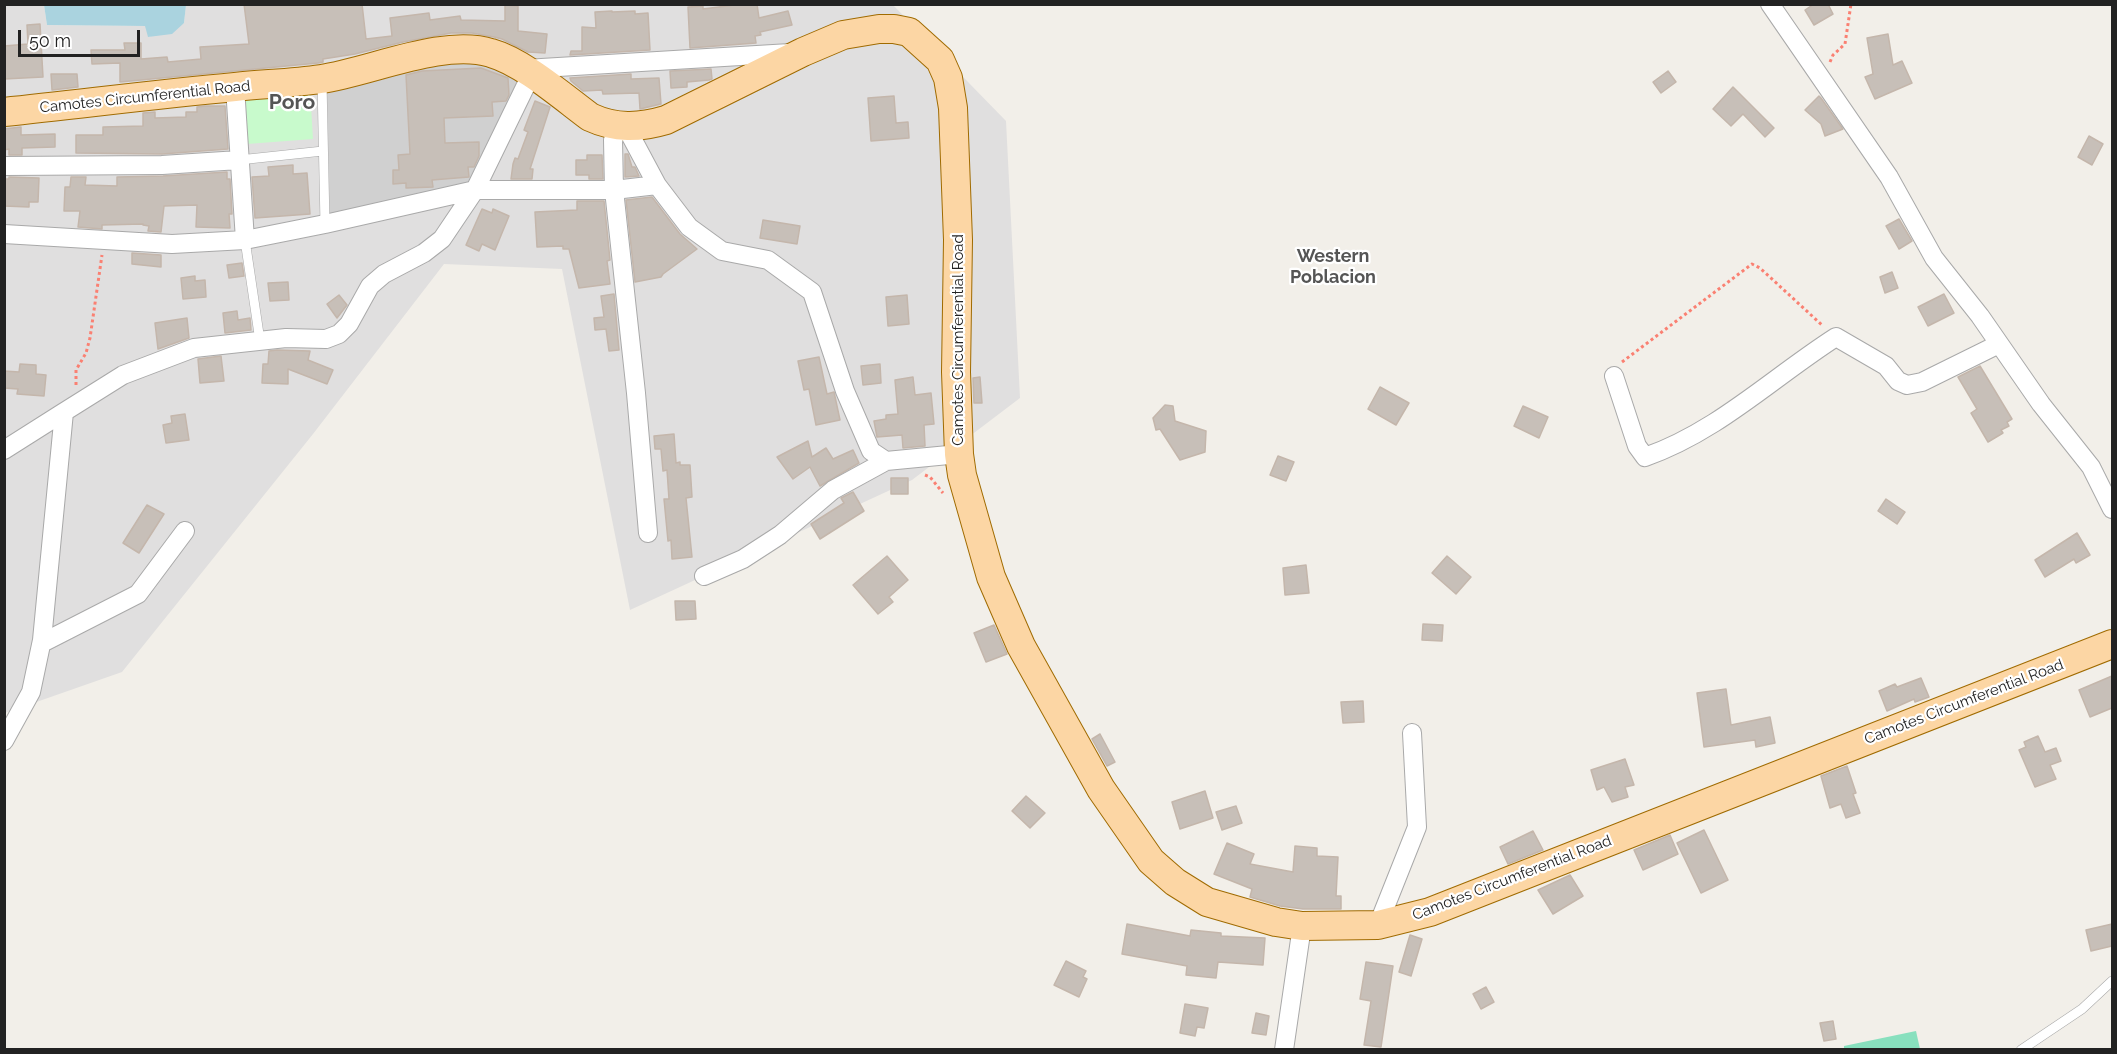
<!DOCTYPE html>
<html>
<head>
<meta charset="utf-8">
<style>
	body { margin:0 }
	#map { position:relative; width:2117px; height:1054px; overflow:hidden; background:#f2efe9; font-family:Raleway,sans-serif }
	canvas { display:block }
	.frame { position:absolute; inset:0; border:6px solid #222; pointer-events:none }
	.scale { position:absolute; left:18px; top:30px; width:122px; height:27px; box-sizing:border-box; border:3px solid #222; border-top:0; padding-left:8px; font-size:18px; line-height:21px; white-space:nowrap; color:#222; -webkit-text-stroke:4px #fff; paint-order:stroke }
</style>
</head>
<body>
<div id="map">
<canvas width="2117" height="1054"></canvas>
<div class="frame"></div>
<div class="scale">50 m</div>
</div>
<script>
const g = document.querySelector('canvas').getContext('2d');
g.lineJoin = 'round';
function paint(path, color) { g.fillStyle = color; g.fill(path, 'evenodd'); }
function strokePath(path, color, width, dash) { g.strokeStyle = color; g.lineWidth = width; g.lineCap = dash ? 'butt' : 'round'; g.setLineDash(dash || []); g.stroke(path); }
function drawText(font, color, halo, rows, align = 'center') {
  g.font = font + ' Raleway,sans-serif'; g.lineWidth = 4.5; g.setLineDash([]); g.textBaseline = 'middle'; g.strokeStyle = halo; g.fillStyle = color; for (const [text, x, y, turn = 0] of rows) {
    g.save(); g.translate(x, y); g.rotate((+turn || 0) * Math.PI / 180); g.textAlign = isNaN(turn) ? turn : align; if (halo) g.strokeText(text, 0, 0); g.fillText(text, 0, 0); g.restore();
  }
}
const residential = new Path2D(`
	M186,4L893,5L1006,121L1020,398L912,480L630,610L562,269L444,264L313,434L122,672L5,713L4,5H44L47,25L146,26L149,37L184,23Z`);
const religious = new Path2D(`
	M471,61L507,65L519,80L474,185L330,218L327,86L408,67Z`);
const park = new Path2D(`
	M310,89L313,139L247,144L243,94Z`);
const pitch = new Path2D(`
	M1916,1031L1920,1049H1844V1046Z`);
const water = new Path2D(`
	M44,5V4L186,5L184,23L172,34L148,37L145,26L47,25Z`);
const building = new Path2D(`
	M244,4H362L366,39L392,36L390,18L429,13L430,20L460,16L461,20L505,21V5L518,6V31L547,34L545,53L528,52L502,39L494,37L472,33H451L403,42L355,54L323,59V62L318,63L120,82V63L92,64L91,50H125L124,43H141V59L167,57L168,62L201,59L200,47L249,44Z
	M742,4H757L759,18L788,11L792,25L760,32L761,35L755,36L756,43L690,48L688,7L703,6V9Z
	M1814,4H1828L1833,14L1814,25L1805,10Z
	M612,11V12L635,11V14L648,13L650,50L570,55L571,51H582V27L596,28L595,12Z
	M40,24L43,77L4,79V46L28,44L27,25Z
	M1888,34L1893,65L1902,61L1912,83L1875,99L1865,77L1873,74L1867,38Z
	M481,68L508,78L509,95L506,101L492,102L493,116L444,118L445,143L479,142V156L474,167H468L469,177L432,180L433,187L406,188V183L393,184V170H399L398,155L410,154L406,75L422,71Z
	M711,69L712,79L709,80L687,82V87L671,88L670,71Z
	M1668,71L1676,82L1661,93L1653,82Z
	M51,74H77L78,87L52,90Z
	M631,74V79L659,78L661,104L640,109L639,93L603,94L602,90L583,91L571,81L570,78Z
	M1733,87L1774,128L1765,137L1743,114L1731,126L1713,109Z
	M894,96L896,123L908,122L909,138L871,141L868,98Z
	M1819,96L1821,98L1843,129L1825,136L1821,124L1805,110Z
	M535,101L550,107L530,169H533L532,179H511L513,164L515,158L518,159L528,132L524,130Z
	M205,106H225L228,149L162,154L76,153V135H103V127L143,126V113L155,112V118L186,117V112H197V107Z
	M21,127V135L55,134V147L22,148V155H9V149L4,150V129Z
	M2089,136L2103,144L2092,165L2078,157Z
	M625,154H628L632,167H635L639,176L625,177Z
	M587,155H602L603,179H589V175H576V160H587Z
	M293,165V174L307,173L310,214L255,218L252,177L269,176L268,167Z
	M227,172V179H230L232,214H229L230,228L196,227L197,205L164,206L161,232L148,231L149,226L143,225V224L102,225V229L78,227L80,211H64L65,187H70L71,177H86L85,185L117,186V177L163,176Z
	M9,177L39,178L38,202H29V207L4,206V179H9Z
	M652,197L680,234L697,249L663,274L661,277L635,282L626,200Z
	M577,201H604L610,260L607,261L610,284L579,288L569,249H563V246L537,247L535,212L577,210Z
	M482,209L492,213L493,209L509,216L495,250L482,244L479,251L466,245Z
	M1899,219L1912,241L1899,249L1886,226Z
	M763,220L800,226L797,244L760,238Z
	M132,253L161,255V267L132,264Z
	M242,263L244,276L229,278L227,265Z
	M1892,272L1898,288L1885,293L1880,277Z
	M195,276V281L205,280L206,297L183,299L181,278Z
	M288,282L289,300L270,301L268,283Z
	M614,294L619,350L609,351L606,329L595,330L594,318L604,317L601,296Z
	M1944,294L1954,313L1928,326L1918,307Z
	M339,295L347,305L337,318L327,304Z
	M907,295L909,324L888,326L886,297Z
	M237,311L238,320L250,318L251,330L225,333L223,313Z
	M187,318L189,338L158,349L155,323Z
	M277,350L310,351L308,360L333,370L327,384L288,369V384L262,383L263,364H268L269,351Z
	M221,356L224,381L200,383L198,359Z
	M819,357L827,394L834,392L840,420L816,425L809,389L804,390L798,361Z
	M20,364L36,365V374L46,375L44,396L17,394L18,389L4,388V371L19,372Z
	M880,364L881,383L863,385L861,366Z
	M1980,366L2012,419L2007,422L2009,426L2001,430L2003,433L1988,442L1971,413L1977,409L1958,377Z
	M913,377L915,395L931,393L934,424L924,425L925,446L903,448L902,435L877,437L874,421L886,419V415L898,414L895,380Z
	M980,377L982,403H974L973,378Z
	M1380,387L1409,403L1396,425L1368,409Z
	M1165,405L1173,406L1175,421L1206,431L1205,452L1180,460L1160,429L1156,430L1153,418Z
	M1523,406L1548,417L1539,438L1514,426Z
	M185,414L189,440L166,443L163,425L172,423L171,416Z
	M674,434L676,463L680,462V465H690L692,497L686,498L692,557L672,559L671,540L668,541L664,499H669L667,470L663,471L661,449H655L654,436Z
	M808,441L812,457L826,448L833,459L853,450L859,463L820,486L810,467L793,479L777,457Z
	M1278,456L1294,462L1286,481L1270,475Z
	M891,478H908V494H891Z
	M853,492L864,511L820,539L811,524L844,503L841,498Z
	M1886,499L1905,512L1897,524L1878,511Z
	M147,505L164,514L139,553L123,543Z
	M2077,533L2090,555L2076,563L2074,559L2045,577L2035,560Z
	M887,556L908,580L889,597L893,602L878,614L853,585Z
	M1447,556L1471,577L1456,594L1432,573Z
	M1306,565L1309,593L1285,595L1283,568Z
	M675,601H695L696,619L676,620Z
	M1423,624L1443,625L1442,641L1422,640Z
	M994,625L1007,654L986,662L974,633Z
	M2112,676V708L2090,717L2079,690Z
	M1921,678L1929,697L1915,702L1914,699L1887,711L1879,691L1895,684L1897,687Z
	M1726,689L1731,725L1770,717L1775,743L1756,747L1755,740L1704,747L1697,693Z
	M1363,701L1364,722L1343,723L1341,702Z
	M1100,734L1115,762L1107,766L1092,739Z
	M2038,736L2045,752L2056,748L2061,761L2050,765L2056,779L2035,787L2019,750L2026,747L2024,742Z
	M1625,759L1634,785L1625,787L1628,797L1612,802L1604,787L1597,790L1591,770Z
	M1847,766L1856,793L1853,794L1860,813L1846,818L1841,804L1830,808L1821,776Z
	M1205,791L1213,818L1180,829L1172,802Z
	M1026,796L1045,813L1030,828L1012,811Z
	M1236,806L1242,823L1222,830L1216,812Z
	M1704,830L1728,880L1701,893L1677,843Z
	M1533,831L1543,850L1508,864L1500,847Z
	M1670,835L1678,854L1643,870L1634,850Z
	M1227,843L1254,854L1250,864L1293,872L1295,846L1317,848V856L1338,857L1336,896H1341V909H1303L1280,906L1250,897L1252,889L1214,874Z
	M1570,875L1583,896L1553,914L1538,890Z
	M1127,924L1190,936L1191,930L1221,933V936L1265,938L1263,965L1218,962L1216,978L1186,975L1187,966L1122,954Z
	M2112,924V946L2091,951L2086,930Z
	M1410,935L1422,939L1411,976L1399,972Z
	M1066,961L1086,971L1083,977L1087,979L1079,997L1054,985Z
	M1366,962L1393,966L1381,1047L1364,1045L1371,1001L1360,999Z
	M1486,987L1494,1002L1481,1009L1473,994Z
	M1185,1004L1208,1008L1204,1028L1197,1027L1195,1036L1180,1033Z
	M1256,1013L1269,1016L1266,1035L1252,1033Z
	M1833,1021L1836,1039L1824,1041L1820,1023Z`);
const path = new Path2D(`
	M1830,62L1833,55L1845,44L1851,4
	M1622,362L1752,264L1760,268L1823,326
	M76,385V370L86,353L90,338L102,255
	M925,475L930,477L943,493`);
const service = new Path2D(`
	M322,82L325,224
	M239,160L323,151
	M245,240L260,341
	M2021,1050L2082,1009L2112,981`);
const minor = new Path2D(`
	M1770,4L1889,177L1934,258L1980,316L2041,404L2091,467L2112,509
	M525,69L790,53
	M235,87L245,240
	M626,127L657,185
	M4,166L162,165L239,160
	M4,234L172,244L245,240L325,224L475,190H614L613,140L619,126
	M1614,376L1637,446L1645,457C1717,432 1772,378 1836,337L1886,366L1898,381L1907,385L1922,382L1999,344
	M64,412L123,375L194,348L286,338L326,339L339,334L349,324L370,286L384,274L424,253L442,239L475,190L531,75
	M4,450L64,412L42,640L31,692L4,741
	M648,533L636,393L614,190L657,185L689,227L722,251L768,260L812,292L845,391L871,451L886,461L959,454
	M704,576L743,559L780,535L833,490L886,461
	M42,640L46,641L138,594L185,531
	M1378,925L1417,827L1412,733
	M1284,1050L1302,926`);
const primary = new Path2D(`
	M4,112C81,104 158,94 235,87C264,84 293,83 321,79C370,72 443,38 491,53C523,62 563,97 590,117C616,129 639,128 666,120L803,52L843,35L879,29H894L909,32L940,60L948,78L953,108L958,240L956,372L959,454L962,475L991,577L1021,646L1101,789L1151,861L1175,882L1207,902L1276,922L1302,926L1378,925L1430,912L2112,644`);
const streetNames = [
	["Camotes Circumferential Road",145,97,-6],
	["Camotes Circumferential Road",958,340,-90],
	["Camotes Circumferential Road",1964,702,-21],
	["Camotes Circumferential Road",1512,878,-21]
];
const quarterNames = [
	["Western",1333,257],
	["Poblacion",1333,278]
];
const districtNames = [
	["Poro",292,103]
];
paint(residential, '#e0dfdf');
paint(religious, '#d0d0d0');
paint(park, '#c8facc');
paint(pitch, '#88e0be');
paint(water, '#aad3df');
paint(building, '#c7bfb8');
strokePath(building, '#c4b6ab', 1.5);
strokePath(service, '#a9a9a9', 10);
strokePath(minor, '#a9a9a9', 20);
strokePath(primary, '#a06b00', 30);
strokePath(path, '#fa8072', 3, [3, 3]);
strokePath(service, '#fff', 9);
strokePath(minor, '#fff', 18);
strokePath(primary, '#fcd6a4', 28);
drawText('15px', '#222', '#fff', streetNames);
drawText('bold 18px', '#555', '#fff', quarterNames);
drawText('bold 21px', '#555', '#fff', districtNames);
</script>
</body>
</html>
